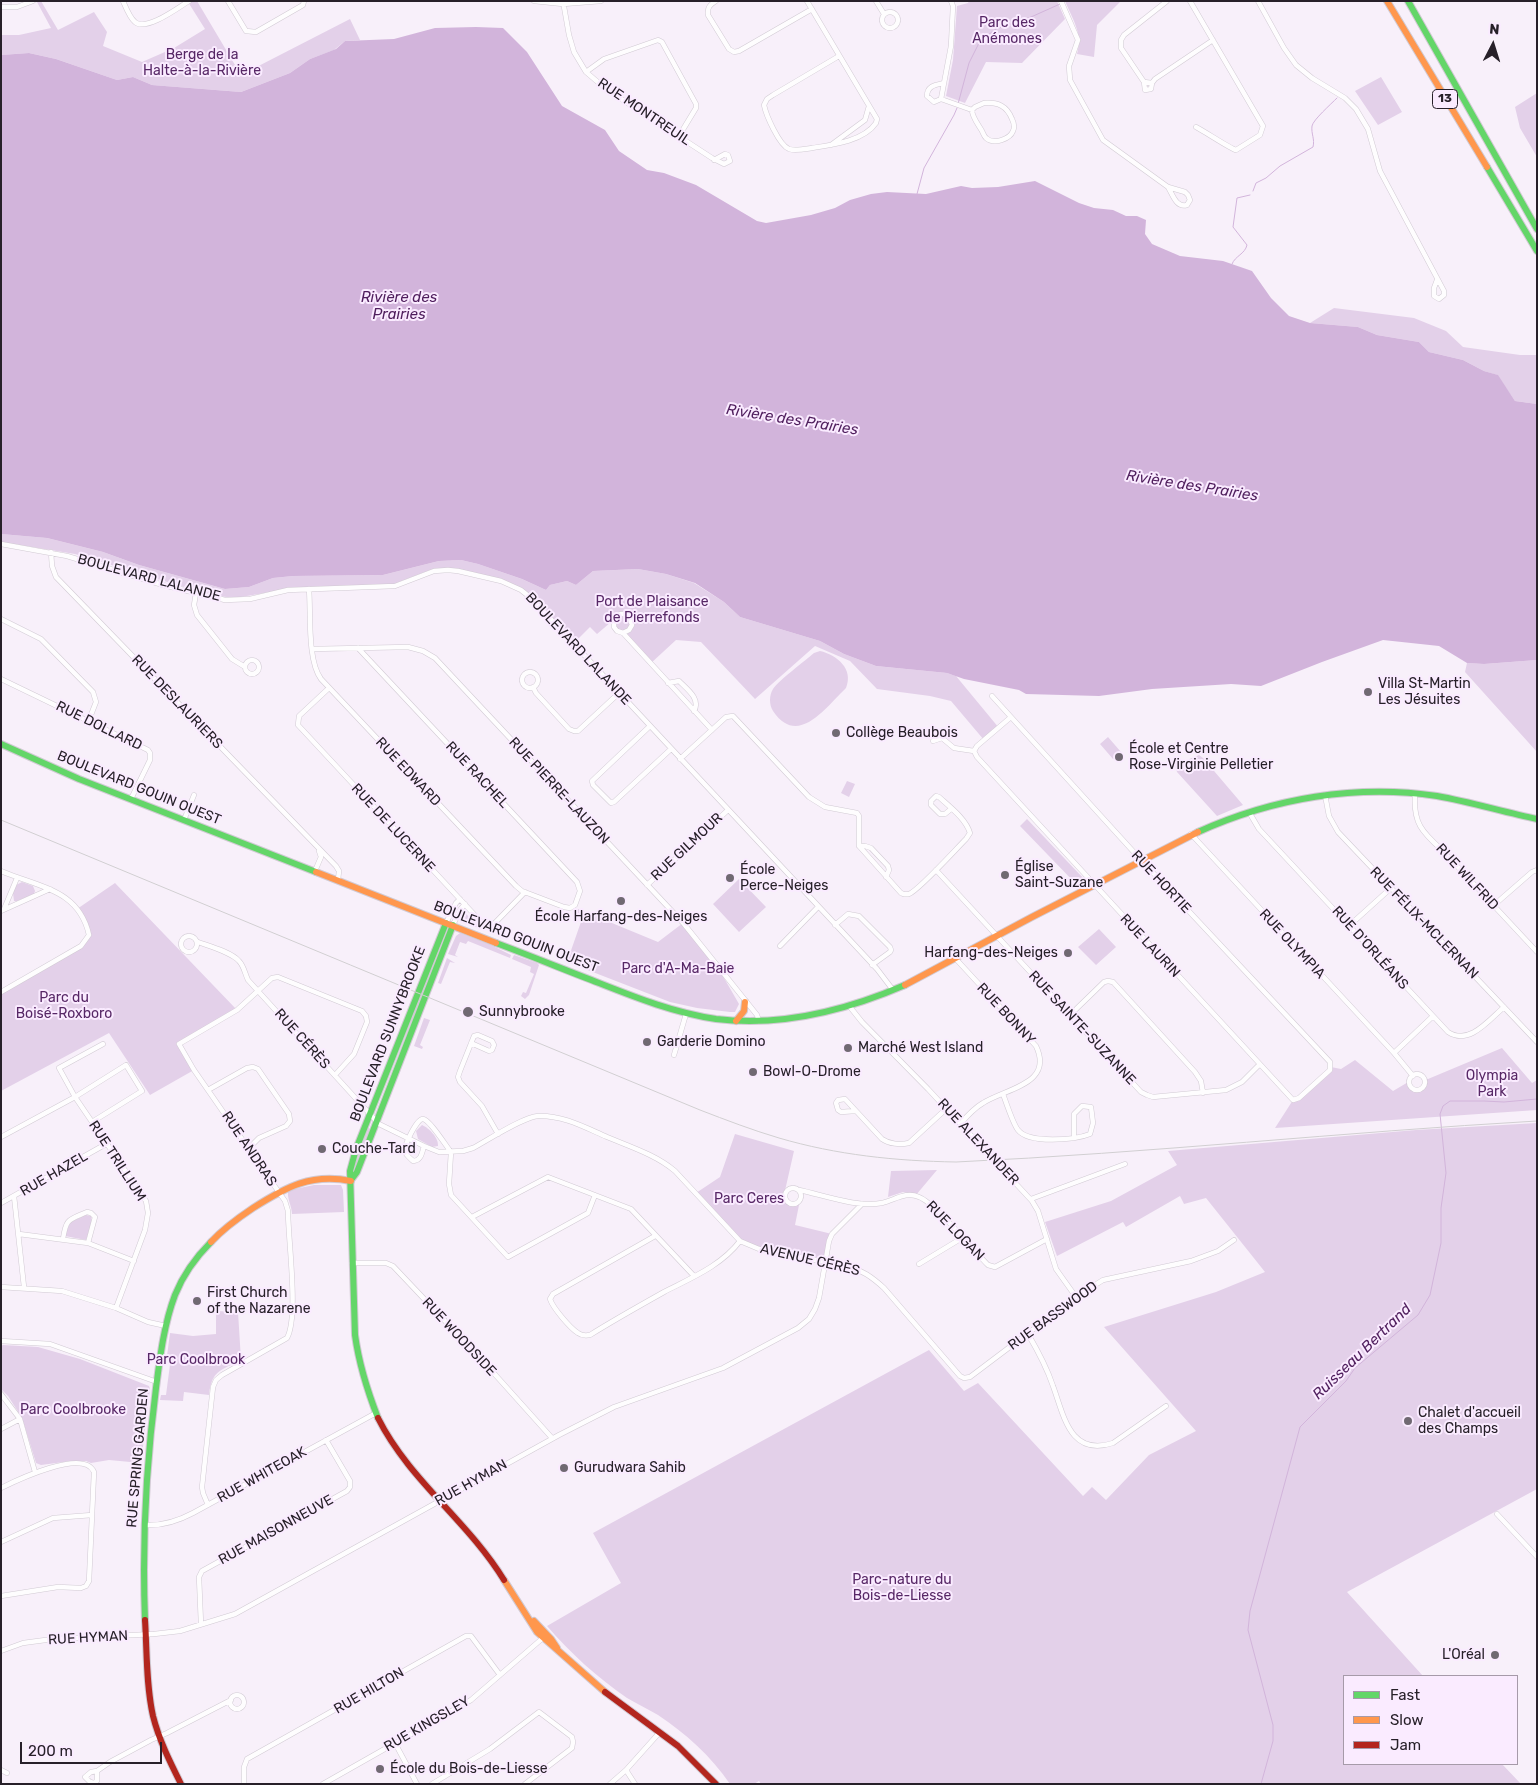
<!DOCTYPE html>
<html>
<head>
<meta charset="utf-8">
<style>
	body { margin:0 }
	#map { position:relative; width:1538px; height:1785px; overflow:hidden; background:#f8f0fa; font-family:Rubik,sans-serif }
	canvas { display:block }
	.frame { position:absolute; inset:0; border:2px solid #272029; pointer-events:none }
	.legend { position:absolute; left:1343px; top:1675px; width:175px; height:90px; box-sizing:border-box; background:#faebff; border:1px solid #a69aa9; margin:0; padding:6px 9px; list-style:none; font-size:15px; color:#272029 }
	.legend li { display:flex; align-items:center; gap:10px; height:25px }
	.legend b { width:25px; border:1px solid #a69aa9 }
	.north { position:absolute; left:1468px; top:20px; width:50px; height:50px; -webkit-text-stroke:4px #faebff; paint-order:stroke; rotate:5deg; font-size:14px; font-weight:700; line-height:20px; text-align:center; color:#272029 }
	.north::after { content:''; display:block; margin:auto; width:18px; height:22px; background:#272029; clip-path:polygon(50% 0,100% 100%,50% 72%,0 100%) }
	.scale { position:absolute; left:20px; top:1742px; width:142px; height:22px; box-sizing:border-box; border:2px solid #272029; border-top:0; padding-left:6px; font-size:15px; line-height:18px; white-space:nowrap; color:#272029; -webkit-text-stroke:4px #faebff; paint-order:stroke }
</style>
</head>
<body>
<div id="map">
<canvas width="1538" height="1785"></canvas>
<div class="frame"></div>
<ul class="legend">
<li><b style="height:6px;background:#63d668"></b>Fast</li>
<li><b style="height:6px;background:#ff974d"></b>Slow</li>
<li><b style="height:6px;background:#b3261e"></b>Jam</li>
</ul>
<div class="north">N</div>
<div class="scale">200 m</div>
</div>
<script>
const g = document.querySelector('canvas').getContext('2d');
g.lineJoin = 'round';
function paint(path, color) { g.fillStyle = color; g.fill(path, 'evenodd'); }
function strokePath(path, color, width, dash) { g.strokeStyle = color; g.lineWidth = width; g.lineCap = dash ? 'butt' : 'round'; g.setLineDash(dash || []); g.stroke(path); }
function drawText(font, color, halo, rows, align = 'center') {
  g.font = font + ' Rubik,sans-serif'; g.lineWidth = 4; g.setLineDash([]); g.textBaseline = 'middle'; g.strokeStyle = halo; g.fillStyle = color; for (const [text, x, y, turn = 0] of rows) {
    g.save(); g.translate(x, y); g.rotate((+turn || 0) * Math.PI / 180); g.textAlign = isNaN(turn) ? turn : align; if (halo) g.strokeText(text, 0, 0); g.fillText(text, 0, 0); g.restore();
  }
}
const green = new Path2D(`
	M39,1H41L58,30L94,12L107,32L103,46L142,62L174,48L205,29L188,2L197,1L241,75L350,19L360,40L345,41L334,50L310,59L290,73L241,92L152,85L133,77L117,80L56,59L29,53L1,55V35H19L51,28L37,2Z
	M969,1H1057L1065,19L1022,63L986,62L965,103L946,96L953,60L957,6L968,3Z
	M1065,1H1121L1097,25L1094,57L1077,54C1083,34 1073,20 1065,1Z
	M1381,77L1402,112L1378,125L1355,91Z
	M1537,93V157L1520,128L1515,107Z
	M1334,308L1414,318L1446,331L1463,347L1520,355H1537V404L1515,401L1497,375L1484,371L1463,360L1429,352L1419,342L1377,335L1358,327L1310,323Z
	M1,534L47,538L103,552L139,565L225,589L249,587L273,578L293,576L383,575L439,561L461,560L478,564L522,579L546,590L550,585L567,581L576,585L593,571L638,569L666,574L694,583L724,602L740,617L820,641L844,654L876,666L947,673L956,676L999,728L984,740L951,701L930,696L877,689L850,661L815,646L755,699L701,642L676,640L650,664L611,622L597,634L590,627L574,643L529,595L517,586L488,576L459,569L442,568L430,570L394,584L288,589L235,598L210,595L75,554L1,542Z
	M820,651C837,655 854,669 846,688C826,707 798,748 773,711C769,705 769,695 773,689C779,680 805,661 814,653Z
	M1537,660V752L1465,672L1467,663L1484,664Z
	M1108,737L1121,752L1113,759L1100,744Z
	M1199,755L1203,758L1243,805L1217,816L1177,772L1175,765Z
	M847,781L855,784L849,797L841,793Z
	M1027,819L1085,880L1076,884L1020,826Z
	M739,879L766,907L739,932L713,904Z
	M22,882L33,886L35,891L34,894L17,901H14L13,893L16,885Z
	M115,883L237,1010L179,1043L194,1070L150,1095L109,1033L1,1091V992L81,946L89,935L77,909Z
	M578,909L658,942L683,923L720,971L739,1004L735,1012H730L697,1008L670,1002L567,962L582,919L575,916Z
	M465,913L479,926V928L462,922L461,916Z
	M1099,929L1116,947L1096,965L1078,947Z
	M460,933L491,945L511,955L510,958L468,941L466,944L460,942L455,955L458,957L448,954L456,936Z
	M514,955L537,963L539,965L529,995L525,999L521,996L523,992L526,993L534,974L530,972L531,967L512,959Z
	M447,958L455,963L450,962L441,984L438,983Z
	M424,1018L430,1020L420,1045L423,1047L422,1049L414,1046Z
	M1502,1048L1532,1083L1537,1080V1110L1275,1128L1293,1100L1299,1098L1331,1067L1341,1069L1355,1060L1393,1091L1410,1081L1412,1088L1418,1090L1422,1088L1425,1082L1424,1078L1420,1075L1428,1079Z
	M1537,1123V1489L1347,1592L1423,1676H1344V1764H1502L1521,1784H761L759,1781L754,1784H730C711,1756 685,1733 658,1715C648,1709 637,1704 627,1698C598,1678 570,1653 547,1626L621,1583L593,1533L929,1350L964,1391L978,1383L1083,1496L1092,1487L1106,1500L1149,1455L1196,1431L1104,1327L1216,1292L1265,1272L1206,1198L1184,1204L1180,1196L1126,1227L1123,1222L1057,1256L1045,1222L1111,1201L1177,1165L1168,1151L1416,1130Z
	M422,1125C429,1128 439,1138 438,1146L432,1147L418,1139L416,1131Z
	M369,1128L370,1130L353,1171L367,1129Z
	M735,1134L794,1151L784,1195C786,1203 792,1204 799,1205L795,1225L832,1234L824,1261L759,1249L740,1241L696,1193L720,1177Z
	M937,1170L916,1195L903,1192L888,1197L891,1171Z
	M314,1185H341L343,1190L344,1212L292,1214C292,1207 287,1198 288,1192L295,1189Z
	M86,1215L91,1216L92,1223L86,1240L65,1236L70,1222Z
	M216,1311L238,1312L241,1360C220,1371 212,1370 209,1395L184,1392L183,1401L160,1400L161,1395H166L171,1357L167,1356L170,1333L193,1336L216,1334Z
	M3,1345L38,1347L80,1359L149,1386L150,1389L141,1463L109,1460L91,1463L86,1461H71L41,1465L36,1463L22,1418L8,1396L1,1389V1346Z`);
const water = new Path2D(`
	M476,27L503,28L527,52L562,106L605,130L619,151L647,170L664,173L696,185L757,221L766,223L811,215L835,208L850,200L871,194L887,192L926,194L961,186L972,188L998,187L1035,181L1079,203L1094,208L1113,210L1126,216H1137L1146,220L1145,234L1152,244L1180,256L1223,261L1252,271L1271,298L1289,316L1310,323L1358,327L1377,335L1419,342L1429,352L1463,360L1484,371L1498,375L1515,401L1537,404V660L1484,664L1467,663L1439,646L1383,640L1322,662L1261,686L1231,684L1152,689L1099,696L1026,694L1019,690L964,679L947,673L876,666L844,654L820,641L740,617L724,602L695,583L666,574L638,569L593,571L576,585L567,581L550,585L546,590L522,579L478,564L461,560L439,561L383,575L293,576L273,578L249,587L225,589L139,565L103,552L47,538L1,534V55L29,53L56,59L117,80L133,77L152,85L241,92L290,73L310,59L336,49L345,41L394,39L435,28Z`);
const stream = new Path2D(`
	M958,104L969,63L980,41L996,29L1031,17L1060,4
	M1253,191L1256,183L1266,178L1280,166L1313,147C1315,139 1311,134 1312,126C1313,120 1331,104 1337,98
	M917,194L924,168L954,115L957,108
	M1232,264C1235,256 1245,254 1247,245L1233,227L1237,198L1250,195
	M1261,1784L1273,1741V1725L1248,1630L1250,1611L1300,1427L1346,1381L1355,1368L1418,1315L1430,1295L1441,1243V1208L1446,1173L1440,1114L1443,1106L1450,1101H1484L1504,1102L1537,1099`);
const street = new Path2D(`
	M123,1C126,8 130,18 135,22C146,32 179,7 189,1
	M228,1L246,31L256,32L303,5L304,1
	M534,1L563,4L601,1
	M563,1L569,35L574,52L586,72L606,89L712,158L724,164L730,161L728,155L725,154L714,160
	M716,1C710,5 707,7 708,15L729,49L734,52L739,51L812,9
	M807,1L877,119L876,123C864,141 832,145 812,148C805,149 795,151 789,149C779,145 766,115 764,105L767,99L773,95L839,56
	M876,1L884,14
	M1061,1L1078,40L1069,66L1070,80L1103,140L1168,187L1185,192L1188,195L1190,200L1187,205C1176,208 1173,195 1168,187
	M1167,1L1124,35L1121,40V48L1144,82L1152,83L1155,79L1213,40
	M1190,1L1263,126L1260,135L1236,150C1231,149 1204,131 1196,127
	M1258,1L1284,48L1296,65L1312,78L1345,98L1356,109L1368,129L1380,171L1444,291V295L1439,299L1434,296V288L1437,280
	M1,7H17L33,1
	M882 20a8 8 0 1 1 16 0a8 8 0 1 1-16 0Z
	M586,72L604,59L658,40L662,42L696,104V108L679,136
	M1144,82L1145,90L1151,89L1152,83
	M944,83C935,85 927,86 927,96L934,102L941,99L972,110
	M941,99L951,46L953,6L951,1
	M984,103C998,102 1007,106 1012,119C1014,123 1015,127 1013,131C1010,139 994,145 986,138C984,136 983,133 982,131C978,124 972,117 972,110L975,107Z
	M831,145L865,120L869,106
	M1,544L67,556L163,585L225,600L250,599L288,590L395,586L434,571L448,570L458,571L501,581L521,590L531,598L877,969L893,990
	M51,552L52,566L56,577L336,866L339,871L338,880
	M309,589C311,613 307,660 321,679L516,886L522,891L564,907L570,908L575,905L580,891L577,882L358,648
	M196,593L194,605L197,615L232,659L245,667
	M1,619L41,639L93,692L96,702L89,720
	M623,633L629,630L632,625L629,616C624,613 619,613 614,618V627L617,631L623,633L712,730
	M312,649L408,647L423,651L435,658L684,924L757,1015L759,1021
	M245 667a7 7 0 1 1 14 0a7 7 0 1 1-14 0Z
	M522 680a8 8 0 1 1 16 0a8 8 0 1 1-16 0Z
	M1,679L148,750L150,753V760L131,799
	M668,683L679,681C687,689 701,699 694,711
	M533,687L536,693L569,729L574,731H578L619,693
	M329,688L299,716L298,725L484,925L487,927H491L525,892
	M992,696L1011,717L1141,860L1330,1062V1070L1299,1098L1293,1100L977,757L974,751L977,746L1011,717
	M650,726L592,781L593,785L611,803L614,802L671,749
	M933,741L942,738L954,748L974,751
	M680,759L726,717L733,716L809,797L825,807L857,813L859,816V846L901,893C904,894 905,895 909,894C919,890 956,849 966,839L970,833C966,819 950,807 939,797L936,796L931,801V805L940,814H945L951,809
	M1415,794C1413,823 1422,832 1442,850L1537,952
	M1325,795L1329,816L1338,832L1537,1042
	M1249,812L1259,829L1448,1032C1469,1046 1489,1020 1504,1007
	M184,820L194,795
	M1191,834L1394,1053L1413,1076
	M859,846H865L871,848L888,866L889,870L886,877
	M936,870L1141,1092L1147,1095L1153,1097L1226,1090L1242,1082L1259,1065
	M1,871C38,887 79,889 89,935L81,946L1,992
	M315,871L321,857L319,851
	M647,885L728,810
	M1493,906L1532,872L1537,870
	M4,909L17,878
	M1,911L50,889
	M446,923L456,903L460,899
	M453,925L460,910L465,904
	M835,925L848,914L859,916L890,947L891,950L890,952L872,965
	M1350,925L1391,888
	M181 944a8 8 0 1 1 16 0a8 8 0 1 1-16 0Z
	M198,942C209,946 231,952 239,961C244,966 245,974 248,980L379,1124L424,1146L439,1152L463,1151L473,1148C488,1140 523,1117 538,1116C563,1115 586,1128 607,1137C631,1147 656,1155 675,1171L740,1241L759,1249L847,1266C862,1270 872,1277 884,1288L960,1376L964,1378L970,1377L1076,1297L1103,1280L1191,1261L1218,1251L1234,1240
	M780,946L818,907
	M955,958L1036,1046C1054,1084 1007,1088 983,1103C974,1108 967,1116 960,1124
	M850,1007L862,1022L928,1089L1032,1201L1038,1211L1056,1269L1076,1297
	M1070,1015L1104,982L1108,981L1113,982L1195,1072L1201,1081L1203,1093
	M471,1043L489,1051L492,1050L494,1045L492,1041L478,1035L474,1036L460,1071L458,1077L460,1082L482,1106L498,1134
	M1394,1053L1432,1017
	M674,1055L686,1014
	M1409 1082a8 8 0 1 1 16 0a8 8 0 1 1-16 0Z
	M208,1090L247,1068L253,1067L258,1069L289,1114L290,1121L286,1126L259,1138L249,1148
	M1003,1094C1006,1102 1013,1124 1018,1130C1029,1144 1075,1140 1090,1134L1093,1123L1091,1107L1082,1106L1074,1114V1137
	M855,1111L841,1112L838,1110L836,1103L838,1100L845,1099L882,1139C889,1144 900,1145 909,1143L946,1109
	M92,1122L142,1091L126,1065L75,1097L59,1068L103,1044
	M1,1137L75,1097L146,1201L148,1213L145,1230L116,1308
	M424,1146C422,1153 421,1161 413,1161C410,1158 406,1155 405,1152C403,1147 417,1118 423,1119C430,1120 446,1146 451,1152
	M451,1152L449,1184L451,1195L508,1257L588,1213L595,1195
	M785 1196a8 8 0 1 1 16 0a8 8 0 1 1-16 0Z
	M799,1190C823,1195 858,1208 882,1203C895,1200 906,1191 919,1197C935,1203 973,1250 988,1265L995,1267L1047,1239
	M14,1196L24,1287
	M1031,1199L1125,1164
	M1,1203L106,1144
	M472,1217L548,1177L631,1209L694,1276
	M19,1234L88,1243L95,1217L91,1213L87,1212C69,1220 66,1218 63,1239
	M655,1236L553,1294L550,1299C553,1308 570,1328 578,1333C582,1336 585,1336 590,1335C614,1320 639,1306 664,1292C691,1278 721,1266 740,1241
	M88,1243L134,1261
	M352,1263H386L393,1266L482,1360L552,1438
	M919,1264L962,1238
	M1,1287L62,1291L116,1308L148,1322L166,1326
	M1028,1334C1038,1351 1047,1368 1053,1386C1064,1416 1070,1457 1113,1443L1166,1406
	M1,1341L50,1344L157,1382
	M1,1394L20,1419L35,1472
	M1,1429L20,1419
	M1,1488C17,1480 84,1448 94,1472L89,1581L86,1586L81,1588L58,1587L1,1596
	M208,1505L203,1493L202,1487L213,1387L216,1380L222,1375L287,1338C299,1316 288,1240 288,1211L285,1201L194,1070L179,1044L237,1010L272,978L278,977L362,1011L366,1016L367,1022L354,1054L335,1075
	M1497,1514L1537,1557
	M145,1525C162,1526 178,1521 193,1513L376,1413
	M1,1542L53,1518L92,1515
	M201,1624L199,1577L202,1571L347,1491L350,1487V1481L326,1440
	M1,1651L23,1643L53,1639L154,1634L180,1631L235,1614L559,1435L614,1407L723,1368L798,1328L809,1319L815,1309L819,1298L829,1241L832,1234L862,1204
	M230 1702a7 7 0 1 1 14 0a7 7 0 1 1-14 0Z
	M395,1743L417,1784
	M1,1770L7,1773
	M626,1770L635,1784
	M97,1771V1781L94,1783L90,1782L85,1777L91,1772L97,1771L110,1762L151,1740L167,1733L231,1700
	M244,1784V1767L247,1759L466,1636H471L500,1675
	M323,1784L471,1700L544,1637
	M432,1784L490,1749L539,1712L572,1737L573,1742L572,1748L525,1784
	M610,1784L626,1770L660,1732`);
const fast = new Path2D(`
	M1408,1L1537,229
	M1487,167L1537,251
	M1,744L79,779L316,872
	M1198,832C1273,798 1356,784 1437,796C1471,802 1503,812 1537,819
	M496,943C531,956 565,970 599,983C637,998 675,1013 716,1019C781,1027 845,1011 905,985
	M351,1180L357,1172L453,925
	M378,1418C367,1390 359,1364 355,1335L350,1171L356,1149L446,923
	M145,1620C142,1542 146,1465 156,1388C160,1357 164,1324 175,1295C183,1275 196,1257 211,1242`);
const slow = new Path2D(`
	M1387,1L1487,167
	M316,872L496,943
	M905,985L1032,917L1198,832
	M736,1021L744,1011L745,1002
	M211,1242C223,1229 238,1218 253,1208C286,1187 311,1173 351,1181
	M504,1580L537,1632L605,1692
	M534,1621L551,1639L557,1648`);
const jam = new Path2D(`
	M378,1418C409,1480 468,1521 504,1580
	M145,1620C147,1651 146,1685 153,1716C159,1740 170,1762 181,1784
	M605,1692L678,1746L716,1784`);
const tram = new Path2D(`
	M1,820L700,1110C726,1120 752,1130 779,1138C837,1155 896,1161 956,1162C1150,1153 1343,1132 1537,1121`);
const markers = [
	[1368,692,5,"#706972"],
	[836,733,5,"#706972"],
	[1119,757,5,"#706972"],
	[1005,875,5,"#706972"],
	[730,878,5,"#706972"],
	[621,901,5,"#706972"],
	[1068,953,5,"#706972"],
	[468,1012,6,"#706972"],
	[647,1042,5,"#706972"],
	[848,1048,5,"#706972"],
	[753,1072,5,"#706972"],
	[322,1149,5,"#706972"],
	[197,1301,5,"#706972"],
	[1408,1421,5,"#706972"],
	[564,1468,5,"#706972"],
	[1495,1655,5,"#706972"],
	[380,1769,5,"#706972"]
];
const shields = [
	[1445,99,25]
];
const shieldNames = [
	["13",1445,99]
];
const parkNames = [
	["Parc des",1007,23],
	["Anémones",1007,39],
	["Berge de la",202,55],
	["Halte-à-la-Rivière",202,71],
	["Port de Plaisance",652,602],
	["de Pierrefonds",652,618],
	["Parc d'A-Ma-Baie",678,969],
	["Parc du",64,998],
	["Boisé-Roxboro",64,1014],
	["Olympia",1492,1076],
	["Park",1492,1092],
	["Parc Ceres",749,1199],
	["Parc Coolbrook",196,1360],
	["Parc Coolbrooke",73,1410],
	["Parc-nature du",902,1580],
	["Bois-de-Liesse",902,1596]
];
const streetNames = [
	["RUE MONTREUIL",644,112,34],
	["BOULEVARD LALANDE",149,578,15],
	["BOULEVARD LALANDE",578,649,47],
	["RUE DESLAURIERS",177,702,46],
	["RUE DOLLARD",99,726,26],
	["RUE EDWARD",408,772,47],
	["RUE RACHEL",477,775,47],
	["BOULEVARD GOUIN OUEST",139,788,22],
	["RUE PIERRE-LAUZON",559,791,47],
	["RUE DE LUCERNE",393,828,47],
	["RUE GILMOUR",687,847,-43],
	["RUE WILFRID",1467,877,47],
	["RUE HORTIE",1161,882,47],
	["RUE FÉLIX-MCLERNAN",1424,923,46],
	["BOULEVARD GOUIN OUEST",516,937,21],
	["RUE OLYMPIA",1292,944,47],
	["RUE LAURIN",1150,946,47],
	["RUE D'ORLÉANS",1370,948,48],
	["RUE BONNY",1006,1014,47],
	["RUE SAINTE-SUZANNE",1082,1028,47],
	["BOULEVARD SUNNYBROOKE",388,1034,-69],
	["RUE CÉRÈS",302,1039,48],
	["RUE ALEXANDER",978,1142,47],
	["RUE ANDRAS",249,1149,56],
	["RUE TRILLIUM",117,1161,57],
	["RUE HAZEL",54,1174,-30],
	["RUE LOGAN",955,1231,46],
	["AVENUE CÉRÈS",810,1260,13],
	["RUE BASSWOOD",1053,1316,-36],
	["RUE WOODSIDE",459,1337,47],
	["RUE SPRING GARDEN",138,1458,-85],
	["RUE WHITEOAK",262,1475,-29],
	["RUE HYMAN",471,1483,-29],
	["RUE MAISONNEUVE",276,1530,-29],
	["RUE HYMAN",88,1638,-3],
	["RUE HILTON",369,1691,-30],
	["RUE KINGSLEY",427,1724,-30]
];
const poiNames = [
	["Villa St-Martin",1378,684],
	["Les Jésuites",1378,700],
	["Collège Beaubois",846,733],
	["École et Centre",1129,749],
	["Rose-Virginie Pelletier",1129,765],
	["Église",1015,867],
	["Saint-Suzane",1015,883],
	["École",740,870],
	["Perce-Neiges",740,886],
	["École Harfang-des-Neiges",621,917,"center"],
	["Harfang-des-Neiges",1058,953,"right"],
	["Sunnybrooke",479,1012],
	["Garderie Domino",657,1042],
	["Marché West Island",858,1048],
	["Bowl-O-Drome",763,1072],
	["Couche-Tard",332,1149],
	["First Church",207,1293],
	["of the Nazarene",207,1309],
	["Chalet d'accueil",1418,1413],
	["des Champs",1418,1429],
	["Gurudwara Sahib",574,1468],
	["L'Oréal",1485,1655,"right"],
	["École du Bois-de-Liesse",390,1769]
];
const waterNames = [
	["Rivière des",399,298],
	["Prairies",399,315],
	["Rivière des Prairies",792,420,9],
	["Rivière des Prairies",1192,486,9],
	["Ruisseau Bertrand",1362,1352,-44]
];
paint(green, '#e3d0e9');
paint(water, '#d2b4db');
strokePath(stream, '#d2b4db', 1);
strokePath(street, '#d1cad3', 5.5);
strokePath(fast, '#d1cad3', 8);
strokePath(slow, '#d1cad3', 8);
strokePath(jam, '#d1cad3', 8);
strokePath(street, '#fefdfe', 4.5);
strokePath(fast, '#63d668', 6);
strokePath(slow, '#ff974d', 6);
strokePath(jam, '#b3261e', 6);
strokePath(tram, '#d1cfd1', 1);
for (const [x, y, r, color] of markers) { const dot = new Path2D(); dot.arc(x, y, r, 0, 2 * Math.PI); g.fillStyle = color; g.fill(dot); strokePath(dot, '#faebff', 2); }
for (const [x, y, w] of shields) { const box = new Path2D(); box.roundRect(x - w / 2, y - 9.5, w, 19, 4); g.fillStyle = '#faebff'; g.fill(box); strokePath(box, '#272029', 1); }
drawText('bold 12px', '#272029', null, shieldNames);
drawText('14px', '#572766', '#faebff', parkNames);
drawText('14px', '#272029', '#faebff', streetNames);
drawText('14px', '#272029', '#faebff', poiNames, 'left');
drawText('italic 15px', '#4f1e5d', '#faebff', waterNames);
</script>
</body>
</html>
